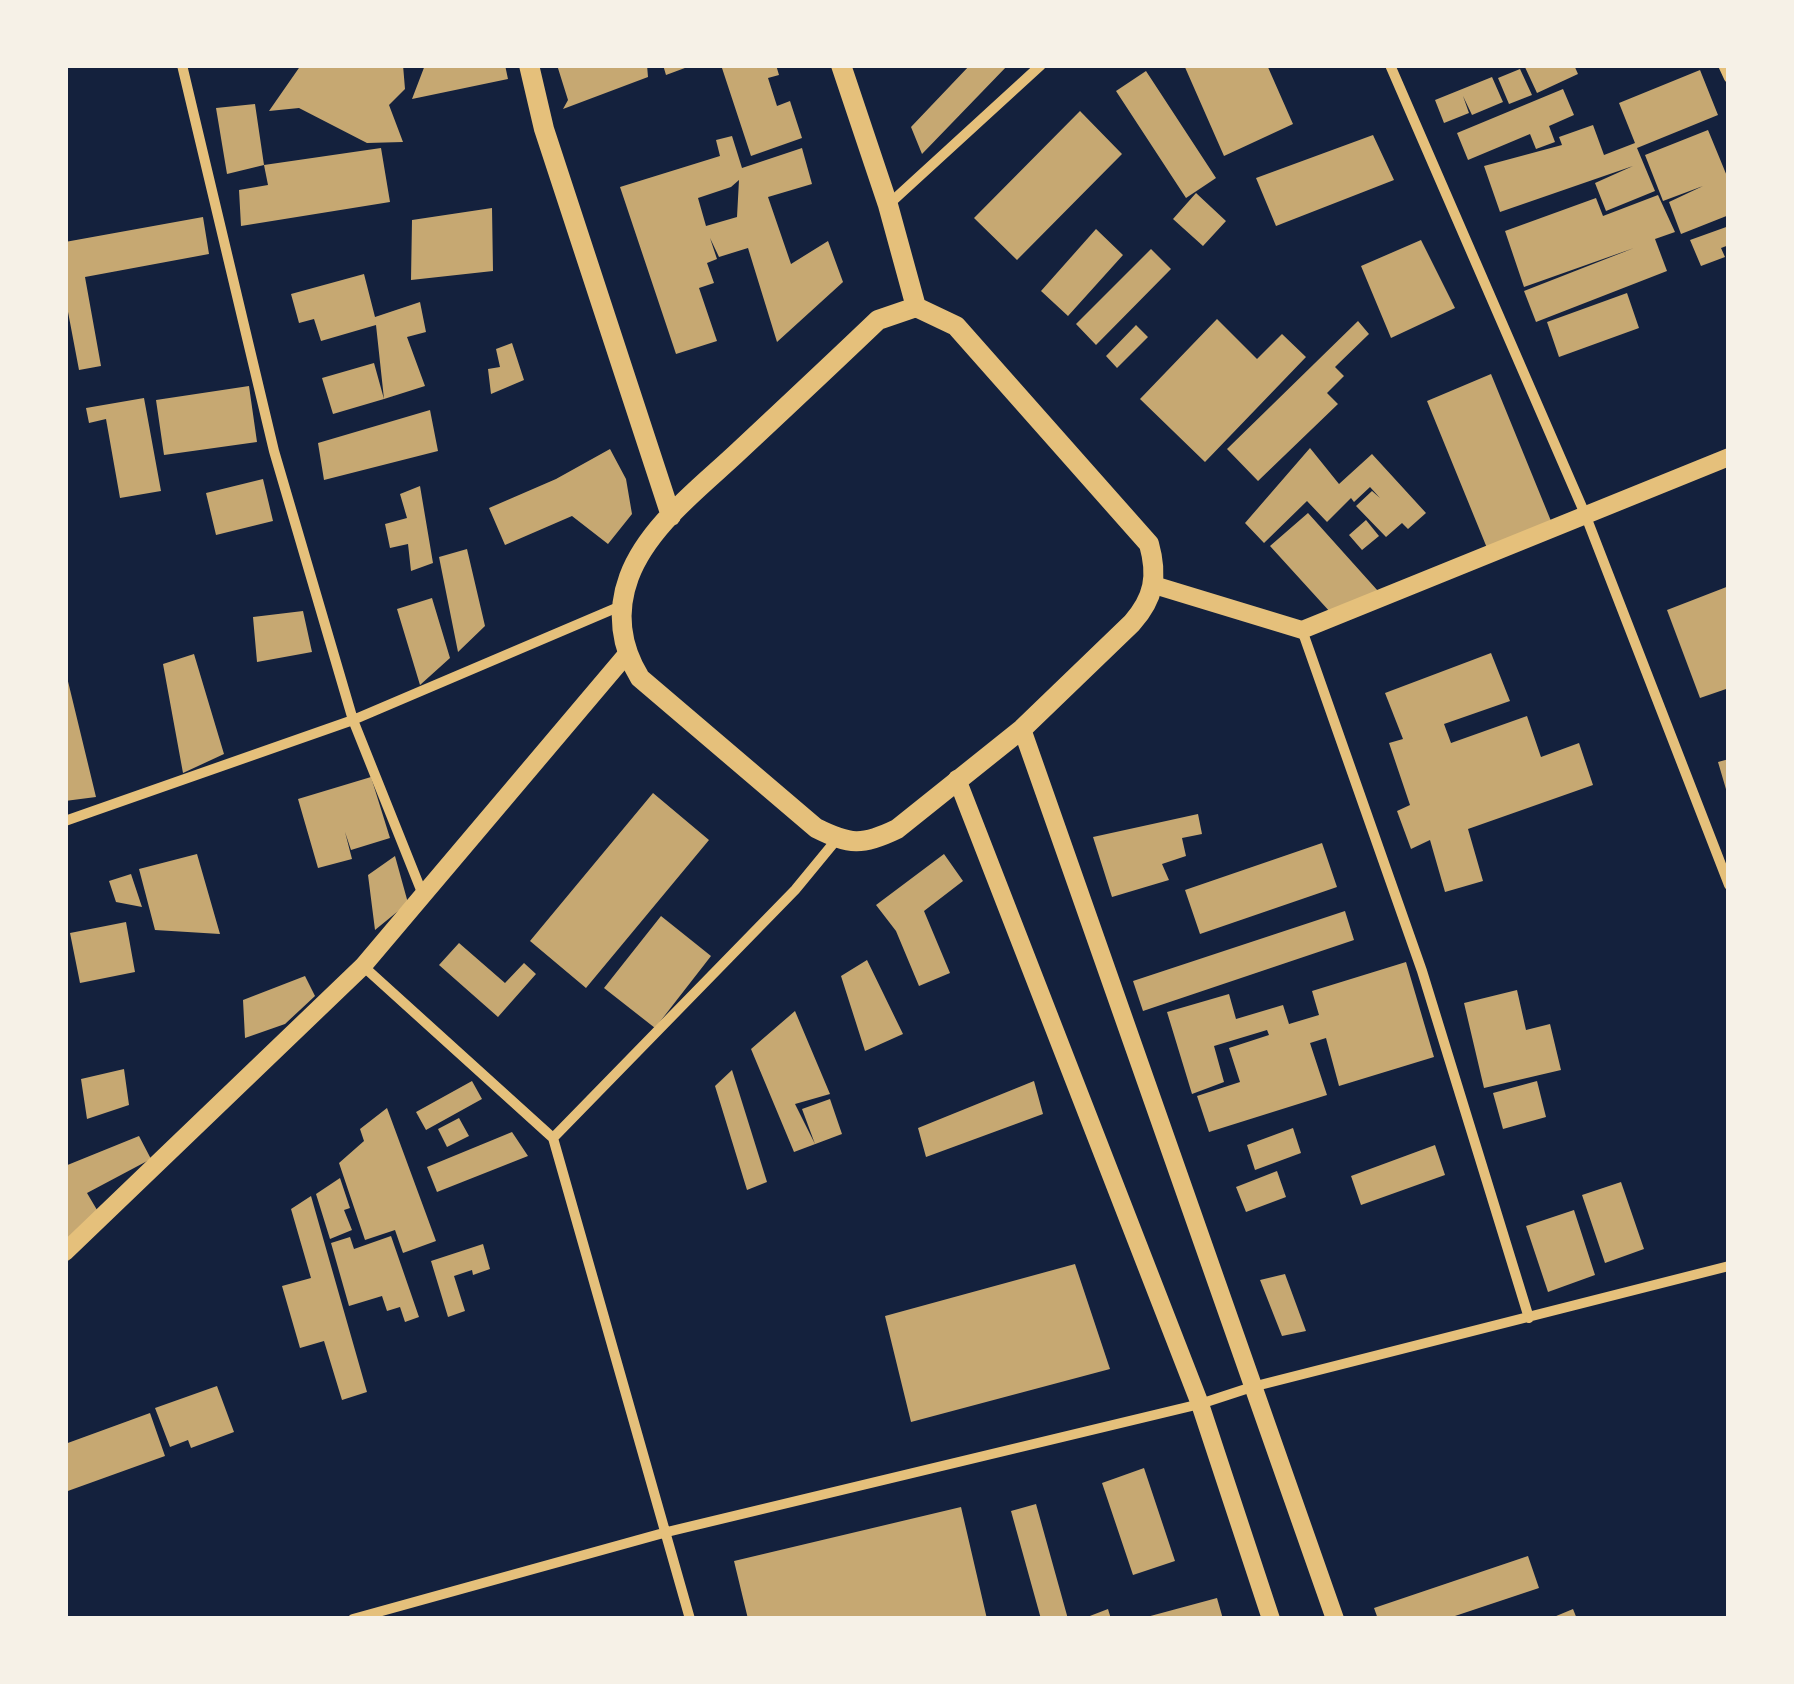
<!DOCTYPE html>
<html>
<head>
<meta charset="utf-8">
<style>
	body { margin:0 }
	#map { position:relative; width:1794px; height:1684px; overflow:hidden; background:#14213d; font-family:"Sofia Sans Condensed",sans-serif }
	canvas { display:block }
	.frame { position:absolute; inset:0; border:68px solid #f6f1e7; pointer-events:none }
</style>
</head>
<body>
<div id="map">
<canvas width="1794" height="1684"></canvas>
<div class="frame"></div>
</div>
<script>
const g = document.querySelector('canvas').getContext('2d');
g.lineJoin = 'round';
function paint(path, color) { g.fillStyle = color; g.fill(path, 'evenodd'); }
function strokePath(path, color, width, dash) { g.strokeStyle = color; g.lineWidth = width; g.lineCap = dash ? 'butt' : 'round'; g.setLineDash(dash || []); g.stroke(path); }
const building = new Path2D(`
	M301,65H403L405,89L389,105L403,142L367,143L299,108L269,111Z
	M425,65H505L508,79L412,99Z
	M557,65H647L648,77L563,109L568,100Z
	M663,65H693L666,75Z
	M721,65H776L779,75L768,78L777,106L790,101L802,138L751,156Z
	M970,65H1008L922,154L911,127Z
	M1184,65H1267L1293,124L1224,156Z
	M1524,65H1574L1578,74L1537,93Z
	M1520,69L1532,95L1509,104L1498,78Z
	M1700,70L1718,115L1637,148L1655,191L1606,211L1595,183L1633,166L1500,212L1484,166L1562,145L1559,137L1593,125L1604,155L1635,143L1619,103Z
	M1146,71L1216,178L1186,198L1116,91Z
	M1492,77L1503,102L1472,115L1463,96L1469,113L1444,123L1435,100Z
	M1563,89L1574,115L1549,126L1555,142L1536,149L1530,134L1468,160L1457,133Z
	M255,104L264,165L227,174L216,108Z
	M1080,111L1122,154L1017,260L974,218Z
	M1708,130L1729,181V215L1681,234L1669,202L1703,186L1663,201L1645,155Z
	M1373,135L1394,180L1276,226L1256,178Z
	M732,136L742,168L802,148L812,184L768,197L791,264L828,241L843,282L777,342L748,248L719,257L710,238L717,259L707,263L714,283L699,288L717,341L676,354L620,187L720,156L716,140ZM739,180L737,217L706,226L698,198L731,187Z
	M381,148L390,202L241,226L239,190L268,185L264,165Z
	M1196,193L1226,221L1203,246L1173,219Z
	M1658,195L1675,232L1655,239L1667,271L1536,322L1524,291L1634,248L1524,287L1505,231L1596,198L1603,216Z
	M492,208L493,271L411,280L412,220Z
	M203,217L209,254L85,277L101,366L79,370L65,296V242Z
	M1729,226V245L1721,248L1725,257L1701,266L1690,240Z
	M1096,229L1123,255L1068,316L1041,291Z
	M1421,240L1455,308L1391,338L1361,266Z
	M1151,249L1171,269L1096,345L1076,324Z
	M364,274L375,317L420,302L426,332L407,337L425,386L384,399L333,414L322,378L374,363L384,399L376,325L321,341L314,319L299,323L291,294Z
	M1627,293L1639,328L1559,357L1547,322Z
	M1217,319L1257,359L1282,334L1306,357L1205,462L1140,399Z
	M1358,321L1369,334L1335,367L1344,376L1327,393L1338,404L1258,481L1227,449Z
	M1136,325L1148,337L1117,368L1106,356Z
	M512,343L524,380L491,394L488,369L500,367L496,349Z
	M1491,374L1551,521L1487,548L1427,401Z
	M249,386L257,442L164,455L156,400Z
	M144,398L161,491L120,498L106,419L89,423L86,408Z
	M430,410L438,451L324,480L318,443Z
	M1310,448L1339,484L1372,454L1426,513L1408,529L1402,523L1386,537L1356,506L1372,491L1380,498L1370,487L1354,502L1351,498L1327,522L1307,501L1264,543L1245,523Z
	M610,449L626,479L632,514L608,544L572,516L505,545L489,508L556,479Z
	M263,479L273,521L216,535L206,493Z
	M420,486L433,563L411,571L408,544L390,548L385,524L407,518L400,494Z
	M1308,513L1378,591L1331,613L1270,546Z
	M1366,520L1379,536L1362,550L1349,535Z
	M467,549L485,626L458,652L439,557Z
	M1729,586V688L1700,698L1667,610Z
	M432,598L450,658L420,685L397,609Z
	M303,611L312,652L257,662L253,617Z
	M1491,653L1510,701L1444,724L1451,743L1527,716L1541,757L1579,743L1593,785L1468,829L1483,881L1445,892L1430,840L1411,849L1397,811L1410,805L1389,743L1403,739L1385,693Z
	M194,654L224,754L183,773L163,664Z
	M65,669L96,797L65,801Z
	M1729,759V796H1728L1718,762Z
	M371,777L390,838L351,850L345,832L352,859L318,868L298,799Z
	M653,793L709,840L586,988L530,941Z
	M1198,814L1202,834L1182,838L1186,856L1162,864L1169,880L1112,897L1093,837Z
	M1322,843L1337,887L1200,934L1185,890Z
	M197,854L220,934L155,930L139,869Z
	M944,854L963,881L924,911L950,973L919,986L896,931L876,905Z
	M395,856L408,903L375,930L368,875Z
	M131,874L142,907L116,902L109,881Z
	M1345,911L1354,940L1143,1011L1133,981Z
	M661,916L711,956L655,1028L604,988Z
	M126,922L135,972L80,983L70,933Z
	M459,943L505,983L524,963L536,974L498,1017L439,965Z
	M867,960L903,1034L865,1051L841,976Z
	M1406,962L1434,1057L1339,1086L1326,1038L1310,1043L1327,1095L1209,1132L1197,1096L1240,1082L1229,1048L1269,1035L1267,1030L1214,1046L1224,1082L1192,1094L1167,1012L1229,994L1236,1019L1283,1005L1289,1024L1319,1015L1312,991Z
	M305,976L315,996L285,1024L245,1038L243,1000Z
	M1517,990L1526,1030L1550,1024L1561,1070L1484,1088L1464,1003Z
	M795,1011L830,1094L795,1104L815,1144L802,1109L830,1099L842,1134L794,1152L751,1049Z
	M124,1069L129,1105L87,1119L81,1079Z
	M732,1070L767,1182L747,1190L715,1086Z
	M472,1081L482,1099L426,1130L416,1112Z
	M1034,1081L1043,1114L926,1157L918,1128Z
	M1537,1081L1546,1117L1503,1129L1493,1093Z
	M387,1108L436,1241L403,1253L395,1230L365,1240L339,1163L364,1141L360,1129Z
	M459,1118L469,1136L447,1147L438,1129Z
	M1293,1128L1301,1153L1255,1170L1247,1145Z
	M512,1132L528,1156L437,1192L427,1167Z
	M139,1136L151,1159L87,1193L100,1215L65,1245V1166Z
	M1435,1145L1445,1175L1361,1205L1351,1176Z
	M1277,1171L1286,1197L1246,1212L1236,1187Z
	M340,1178L350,1208L344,1210L352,1230L330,1239L316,1194Z
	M1621,1182L1644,1249L1605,1263L1582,1195Z
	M311,1196L367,1392L342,1400L324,1341L300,1348L282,1286L311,1278L291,1209Z
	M1574,1210L1595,1275L1548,1292L1526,1226Z
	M391,1236L419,1317L405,1322L400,1307L387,1311L382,1296L349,1306L331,1243L350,1237L354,1249Z
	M483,1244L490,1269L473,1275L472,1270L454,1276L465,1311L448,1317L431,1261Z
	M1075,1264L1110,1369L911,1422L885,1316Z
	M1285,1274L1306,1331L1282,1336L1260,1280Z
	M217,1386L234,1432L191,1448L188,1440L170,1447L155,1408Z
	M150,1413L165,1456L65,1492V1444Z
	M1144,1468L1175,1561L1133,1575L1102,1483Z
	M1036,1504L1068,1619H1041L1011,1511Z
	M961,1507L987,1619H748L734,1561Z
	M1528,1556L1539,1588L1446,1619H1378L1374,1608Z
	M1217,1598L1223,1619H1143V1618Z
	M1108,1609L1111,1619H1082Z
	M1573,1609L1577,1619H1549Z`);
const minor = new Path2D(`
	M182,65L274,451L353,720L423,895
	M1390,65L1585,514L1729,885
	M1723,65L1729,78
	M888,205L1041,65
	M1302,630L1422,971L1529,1318
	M65,821L353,720L623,605
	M363,966L553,1138L690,1619
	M553,1138L795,890L837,839
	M353,1619L667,1532L1200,1404L1252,1387L1729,1266`);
const tertiary = new Path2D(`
	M1154,585L1302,630L1729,457
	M1022,729L1335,1619
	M957,779L1200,1404L1271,1619
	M65,1252L363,966L626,655`);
const secondary = new Path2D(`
	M529,65L544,129L671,516
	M841,65L888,205L916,307
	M916,307L956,326L1149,544C1158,576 1154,598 1132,623L1022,729L897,829C862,846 850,845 816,828L640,678C621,647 616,612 629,577C648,526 701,487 739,451C785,408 832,364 878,320Z`);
paint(building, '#c6a872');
strokePath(minor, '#e5c07b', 10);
strokePath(tertiary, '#e5c07b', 18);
strokePath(secondary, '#e5c07b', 20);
</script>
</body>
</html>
